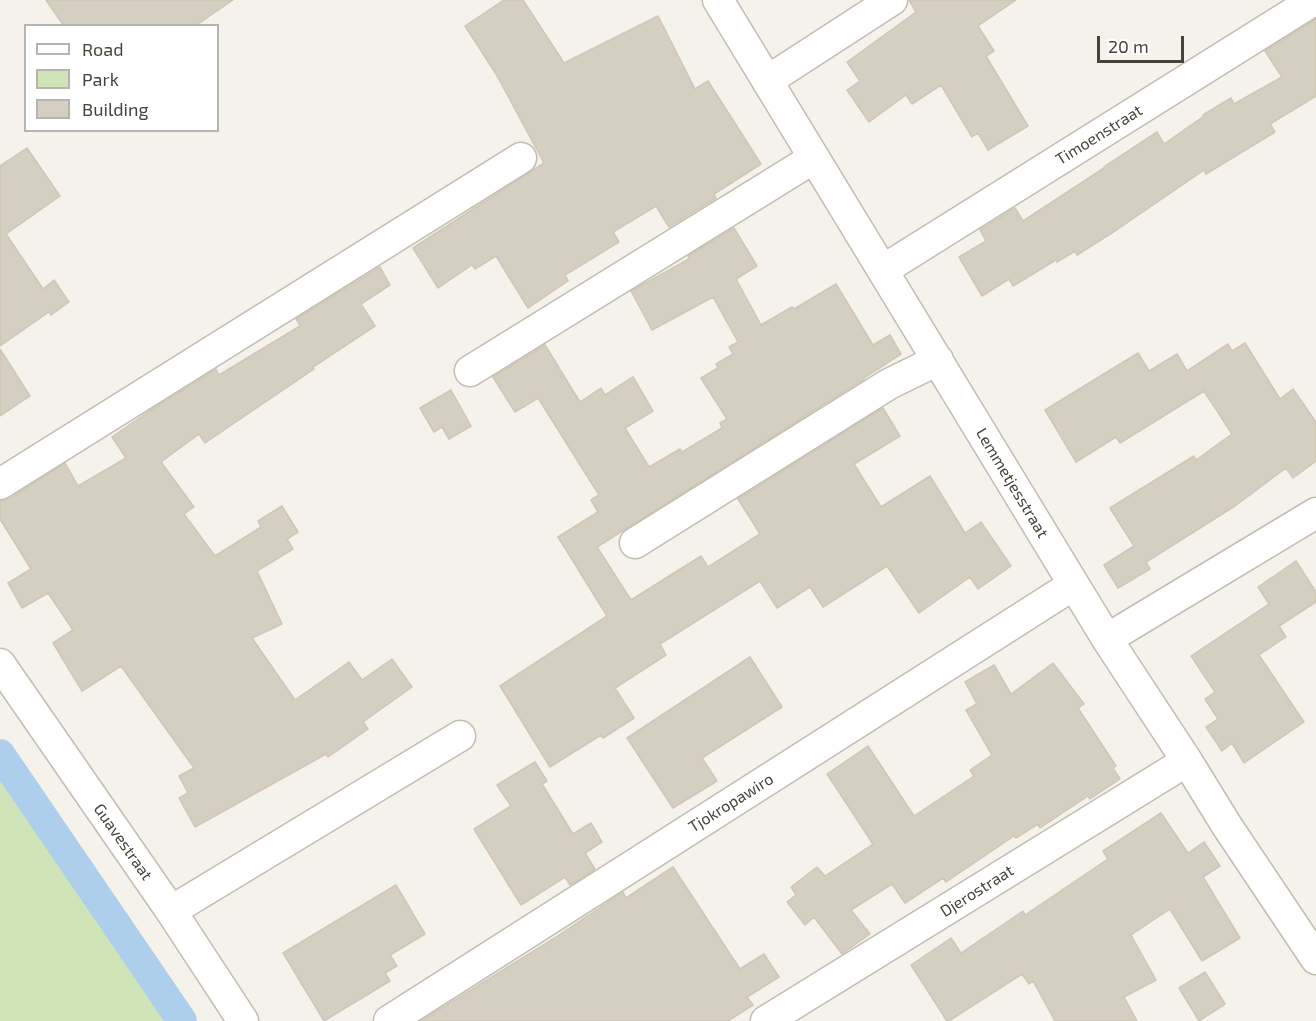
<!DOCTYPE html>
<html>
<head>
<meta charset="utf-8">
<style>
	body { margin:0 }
	#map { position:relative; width:1316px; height:1021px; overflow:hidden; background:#f4f2eb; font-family:"Exo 2",sans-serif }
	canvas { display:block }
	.legend { position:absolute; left:24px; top:24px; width:195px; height:108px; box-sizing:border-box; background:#fff; border:2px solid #b6b4b0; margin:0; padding:8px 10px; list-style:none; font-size:18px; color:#48433a }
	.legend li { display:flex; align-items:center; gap:12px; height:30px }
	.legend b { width:30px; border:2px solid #b6b4b0 }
	.scale { position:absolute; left:1097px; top:36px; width:87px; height:27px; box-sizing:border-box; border:3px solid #48433a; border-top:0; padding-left:8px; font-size:18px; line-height:21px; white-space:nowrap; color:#48433a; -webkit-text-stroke:4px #fff; paint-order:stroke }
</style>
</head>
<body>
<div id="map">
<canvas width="1316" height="1021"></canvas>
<ul class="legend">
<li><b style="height:8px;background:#fff"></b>Road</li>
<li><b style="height:16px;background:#cfe5b8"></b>Park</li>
<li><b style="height:16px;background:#d5cfc2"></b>Building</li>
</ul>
<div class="scale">20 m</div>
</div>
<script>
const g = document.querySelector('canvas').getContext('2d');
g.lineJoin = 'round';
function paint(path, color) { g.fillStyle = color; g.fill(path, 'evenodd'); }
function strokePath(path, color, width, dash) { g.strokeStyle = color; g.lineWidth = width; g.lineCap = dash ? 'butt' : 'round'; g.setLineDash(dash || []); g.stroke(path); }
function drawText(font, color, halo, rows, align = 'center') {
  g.font = font + ' "Exo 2",sans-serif'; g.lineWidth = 5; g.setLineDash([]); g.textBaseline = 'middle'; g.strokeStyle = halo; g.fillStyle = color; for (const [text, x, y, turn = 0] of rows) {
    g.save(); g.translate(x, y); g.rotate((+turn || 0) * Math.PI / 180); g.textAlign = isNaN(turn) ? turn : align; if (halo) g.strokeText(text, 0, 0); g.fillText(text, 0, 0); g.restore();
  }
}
const green = new Path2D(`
	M0,754L182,1021H0Z`);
const canal = new Path2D(`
	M0,754L182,1021`);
const building = new Path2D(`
	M46,0H233L195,26H64Z
	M504,0H523L564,63L658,16L695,89L708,81L761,164L714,194L716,198L669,227L656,206L613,232L619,242L565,275L568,281L528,308L496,256L475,269L472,265L438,288L413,248L544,163L496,74L465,26Z
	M909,0H1016L978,26L994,51L986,56L1028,126L988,150L978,133L972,137L941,85L912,104L906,95L869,122L847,90L860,81L847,62L916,12Z
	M1316,19V96L1270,124L1275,132L1206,174L1204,170L1115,231L1077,255L1075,251L1057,262L1056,260L1013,286L1009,279L982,296L959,257L986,241L980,230L1015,208L1023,221L1104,168V167L1157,132L1164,144L1204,116L1203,115L1231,98L1234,104L1282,77L1265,51Z
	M27,148L60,196L6,234L43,289L54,280L69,302L51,315L49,312L0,346V166Z
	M734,228L757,266L736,279L761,325L792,307L794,309L836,284L873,345L890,335L901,354L864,378V379L597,547L631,600L701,556L708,567L760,534L738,499L883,408L900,436L854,464L881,507L930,476L965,533L981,522L1011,566L978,589L970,577L919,613L887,566L823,607L810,587L777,608L760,581L660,644L666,655L615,688L634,718L603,738L601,735L550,767L500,686L607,616L558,537L598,512L591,500L599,495L538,398L515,412L493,377L545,345L580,402L601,388L605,395L633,377L653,411L625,428L649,467L680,449L682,452L722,428L720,423L727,419L701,378L718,368L716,364L733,354L729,347L738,342L713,297L652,330L631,291L689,259L688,256Z
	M380,267L390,285L361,304L375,326L313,367L314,369L205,443L199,434L161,462L194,507L184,514L215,556L261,527L258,521L282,506L298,532L287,539L293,549L257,571L282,624L252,638L295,700L349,662L362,680L392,659L412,687L363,722L368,729L328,757L326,754L195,827L179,798L188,793L179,776L194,768L121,666L82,691L53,643L73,630L48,593L22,608L8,583L31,569L0,519V501L9,499L65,463L78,486L126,458L112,437L145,414L216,369L219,375L300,326L296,319Z
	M1245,343L1280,399L1293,389L1316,422V461L1293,478L1286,468L1235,506L1146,562L1150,569L1118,588L1104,565L1134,546L1110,508L1194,456L1196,460L1232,434L1204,391L1120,443L1116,437L1076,462L1045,410L1138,353L1149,371L1177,354L1187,371L1228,344L1232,351Z
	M0,349L30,396L0,416Z
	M451,390L471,426L449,439L442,427L434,432L420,408Z
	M1296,561L1316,592V602L1279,626L1286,637L1259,655L1304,722L1244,763L1232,743L1222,751L1206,727L1218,719L1205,699L1215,692L1191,656L1269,604L1258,587Z
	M750,657L782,707L702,758L717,781L673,808L627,738Z
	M1053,663L1084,704L1078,708L1116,766L1113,768L1120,779L1090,799L1088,796L1040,828L1038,824L1016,838L1014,836L946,882L943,878L905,903L892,884L851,910L870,934L842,954L814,917L805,925L787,902L796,895L791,887L817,867L825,876L873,844L827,774L868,746L914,816L974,776L970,770L992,755L966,710L977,704L965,682L994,665L1011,694Z
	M535,762L547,781L542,784L573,834L591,823L602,842L585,853L595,869L570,885L565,877L521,905L474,829L511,806L497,785Z
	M1161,813L1188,853L1204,842L1220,866L1203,877L1240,938L1202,961L1170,909L1131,935L1156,980L1124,997L1137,1021H1055L1033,981L1029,984L1022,974L949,1021H947L911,965L951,938L961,953L1023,911L1025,915L1108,859L1103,851Z
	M673,867L740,969L764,954L779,977L747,997L753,1005L728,1021H421L553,939L623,892L626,898Z
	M396,885L425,934L390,955L397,966L385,973L390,981L324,1021L283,953Z
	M1205,972L1225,1004L1199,1021L1179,988Z`);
const street = new Path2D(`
	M718,0L1107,639L1187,761L1227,826L1316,959
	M767,81L892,0
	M883,270L1314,0
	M470,371L814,158
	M0,484L521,158
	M635,543L889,384L938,360
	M1107,639L1316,513
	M0,664L171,911L243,1021
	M171,911L460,736
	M389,1021L1073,585
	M766,1021L1187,761`);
const streetNames = [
	["Timoenstraat",1099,135,-32],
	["Lemmetjesstraat",1012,483,59],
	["Tjokropawiro",731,803,-32],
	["Guavestraat",123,842,55],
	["Djerostraat",977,891,-32]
];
paint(green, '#cfe5b8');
strokePath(canal, '#adcfec', 30);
paint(building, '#d5cfc2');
strokePath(building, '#d0c7b5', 1.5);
strokePath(street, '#c2bdb1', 33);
strokePath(street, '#fff', 30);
drawText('16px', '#48433a', '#fff', streetNames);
</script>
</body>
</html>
